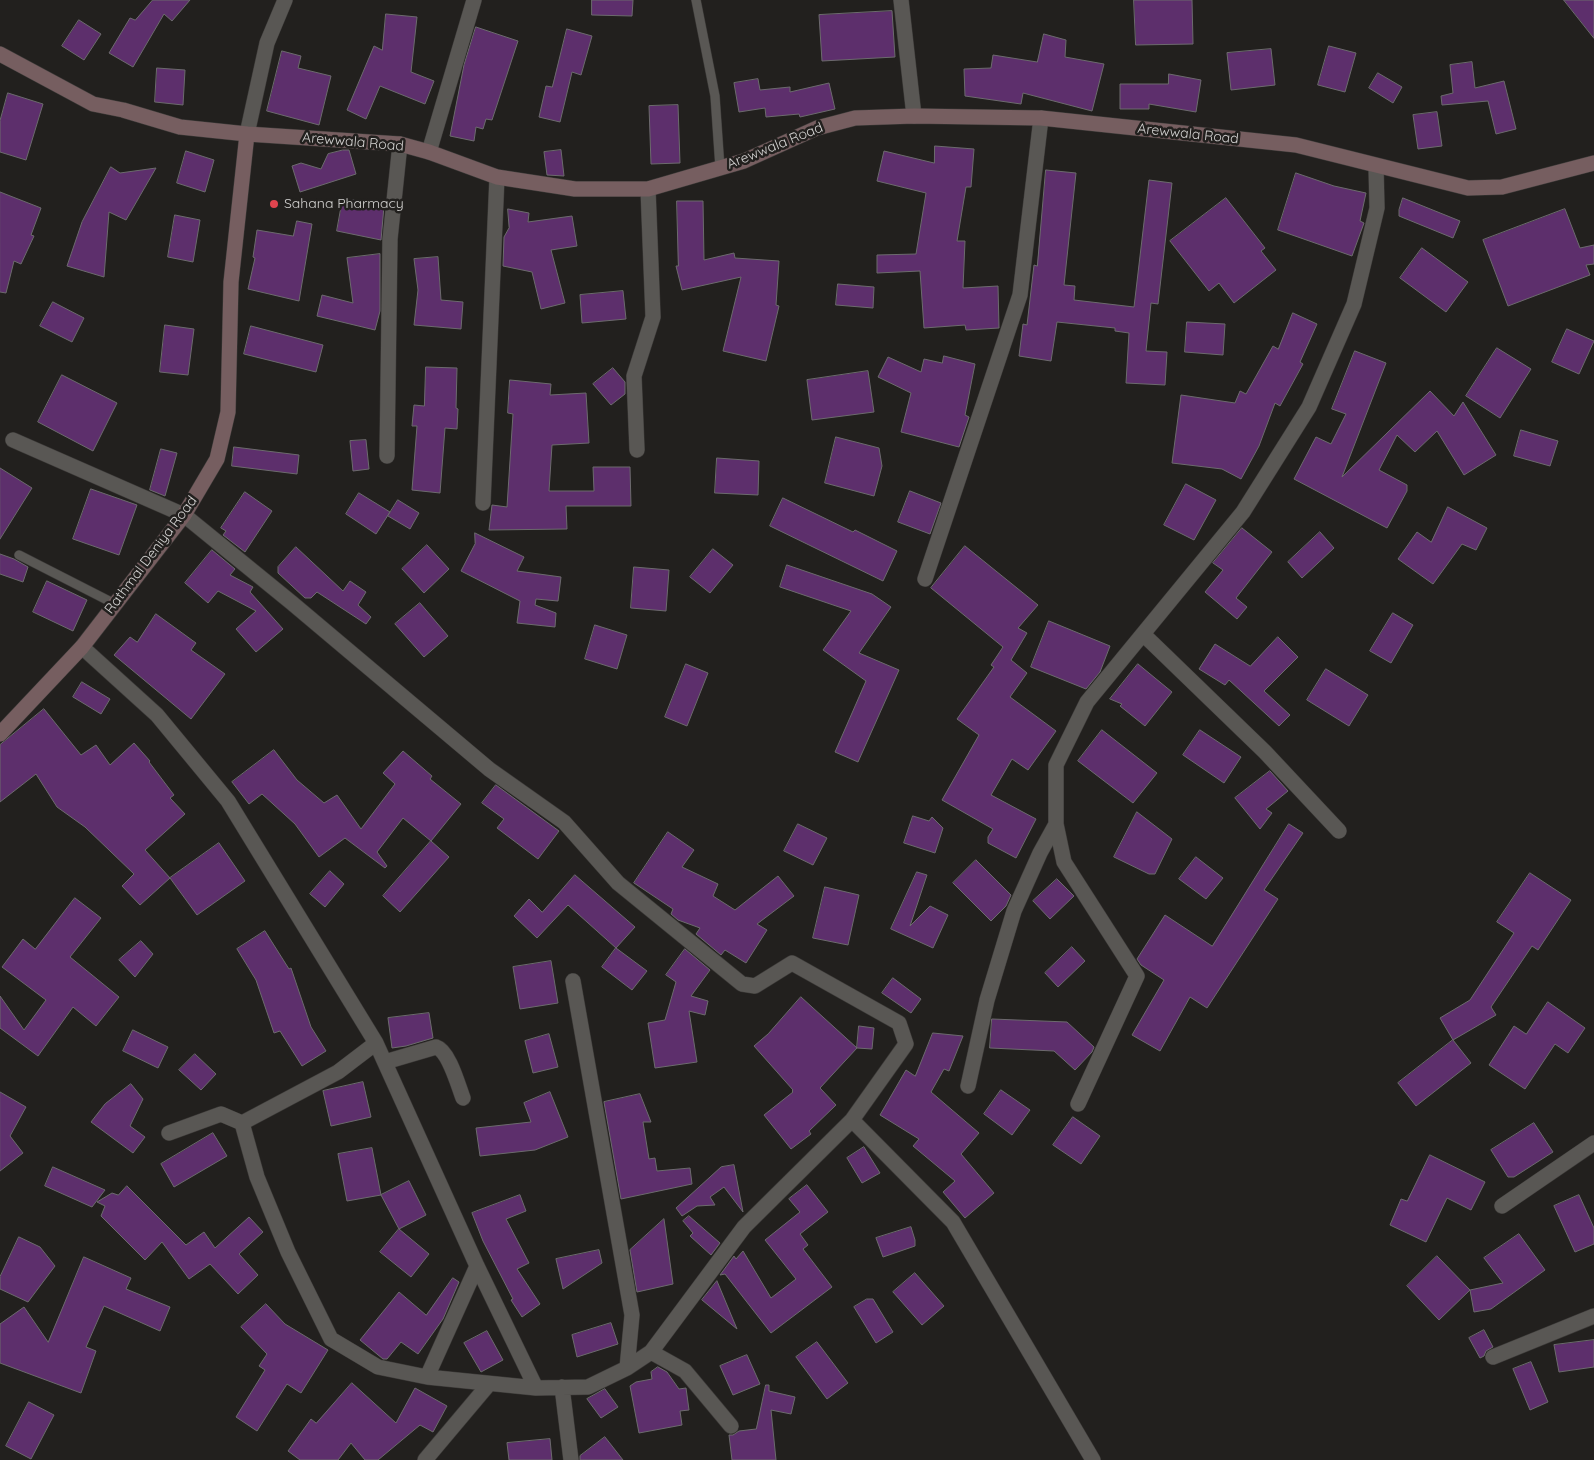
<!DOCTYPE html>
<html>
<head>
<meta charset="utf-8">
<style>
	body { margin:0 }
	canvas { display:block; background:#22201e }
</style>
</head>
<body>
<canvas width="1594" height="1460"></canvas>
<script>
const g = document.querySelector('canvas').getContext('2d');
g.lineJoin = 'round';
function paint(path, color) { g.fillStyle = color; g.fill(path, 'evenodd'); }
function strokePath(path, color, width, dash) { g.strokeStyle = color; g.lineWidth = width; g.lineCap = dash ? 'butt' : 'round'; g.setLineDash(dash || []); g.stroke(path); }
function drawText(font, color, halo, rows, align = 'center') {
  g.font = font + ' Quicksand,sans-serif'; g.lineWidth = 5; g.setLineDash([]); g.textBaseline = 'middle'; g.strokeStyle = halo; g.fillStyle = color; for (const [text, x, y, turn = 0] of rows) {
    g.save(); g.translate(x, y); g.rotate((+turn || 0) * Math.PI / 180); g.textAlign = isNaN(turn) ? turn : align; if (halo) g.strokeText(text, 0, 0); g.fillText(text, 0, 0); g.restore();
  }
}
const building = new Path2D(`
	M153,0H190L172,21L164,14L133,67L109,53L130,18L135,20Z
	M592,0H633L632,16L592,15Z
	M1134,0H1192L1193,44L1136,45Z
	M1564,0H1594V38Z
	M892,11L895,57L822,61L819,15Z
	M386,14L417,17L411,72L434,81L425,104L380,86L366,119L347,110L374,46L382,50Z
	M79,20L101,34L84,60L62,46Z
	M476,27L518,41L492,120L486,119L483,129L476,127L474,141L450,136L464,65Z
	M567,29L592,36L581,75L572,72L560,122L539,117L546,86L552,87Z
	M1044,34L1066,40L1065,57L1104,64L1092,111L1023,93L1021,104L965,96L964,69L991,68L993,55L1037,62Z
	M1329,46L1356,53L1345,92L1318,85Z
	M1271,49L1275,85L1231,90L1227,53Z
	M282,51L301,56L298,68L331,76L319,125L267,111Z
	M1472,62L1475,88L1504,81L1516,129L1496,134L1488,101L1442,105L1441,96L1453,93L1450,65Z
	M157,68L185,70L183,105L155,102Z
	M1378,73L1402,87L1393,103L1369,88Z
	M1169,74L1201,80L1196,112L1149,104V109H1120V84H1168Z
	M758,79L760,90L790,87V92L829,83L835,109L800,117L799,114L766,117L765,108L739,112L734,83Z
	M8,93L43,104L26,160L0,152V121Z
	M678,105L680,163L651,164L649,106Z
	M1437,112L1442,146L1418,149L1413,115Z
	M935,146L974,149L971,187H966L957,241H965L963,288L998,286L999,328L966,330L965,325L924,328L920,271L877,273V255L916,254L926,193L877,181L884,151L934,163Z
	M343,150H349L356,174L300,192L292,166L301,163L321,169L328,154Z
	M561,150L564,176L547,175L544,152Z
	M186,151L214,160L205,192L177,183Z
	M111,167L120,173L156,168L126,220L109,212L104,277L67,266L82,222Z
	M1046,170L1076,173L1064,285L1075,286L1074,300L1134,307L1149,180L1172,183L1158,304L1151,303L1146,351L1167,352L1165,385L1126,383L1129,333L1115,331V328L1057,322L1051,361L1019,356L1023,324L1027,325L1034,265L1037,266Z
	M1296,173L1334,186L1366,193L1360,221L1364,223L1352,256L1278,230Z
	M0,192L41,208L31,235L34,236L21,264L14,261L6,293L0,292Z
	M343,198L384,206L381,240L337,231Z
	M1226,198L1265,248L1261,251L1276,270L1234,303L1219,283L1209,291L1170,241Z
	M1403,198L1460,221L1453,238L1399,216V210Z
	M677,201H703L704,260L734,253L735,258L779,261L776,305L779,306L766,361L723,351L741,277L682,290L676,266H678Z
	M508,209L529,213L528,222L572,216L577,246L551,250L565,303L541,309L532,272L503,266L504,237L509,228Z
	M1565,209L1580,248L1594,245V264L1586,265L1590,275L1508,306L1483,240Z
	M175,215L200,220L193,262L168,257Z
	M297,221L312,224L299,301L248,289L255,258L253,257L257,230L293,236Z
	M1422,248L1468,282L1446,312L1400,278Z
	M380,254V311L375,330L317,316L322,295L353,303L347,258Z
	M438,257L441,300L463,302L461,329L414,325L418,290L414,259Z
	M838,284L874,287L873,308L836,305Z
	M623,291L626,319L582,323L580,295Z
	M53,302L84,318L72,342L40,326Z
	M1293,313L1317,324L1300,362L1303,364L1280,406L1275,403L1259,446L1241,479L1222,469L1172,463L1181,395L1235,403L1240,391L1246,394L1273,346L1278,349Z
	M1187,322L1225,324L1223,355L1185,352Z
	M165,325L194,329L188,375L160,372Z
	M251,326L323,345L316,372L244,354Z
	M1567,329L1594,341L1579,374L1552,362Z
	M1497,348L1531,369L1500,418L1466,396Z
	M1355,351L1386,363L1342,477L1430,391L1454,416L1463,402L1496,455L1464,475L1437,431L1415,452L1397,435L1379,470L1407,485V491L1387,528L1294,479L1316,437L1331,444L1346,414L1332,409Z
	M944,356L975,364L965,415L969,417L959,447L901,432L911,393L878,377L888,357L921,372L924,359L942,363Z
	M426,367L457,368L456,408L458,409L457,429L445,428L440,493L412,490L417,426H412L414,405L424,406Z
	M613,368L625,382V394L611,405L593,384Z
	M868,371L874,412L812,420L807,380Z
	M62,375L117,403L93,451L38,422Z
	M510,380L551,384L550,395L586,393L589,443L552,445L549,491H594L593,467H630L631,506H566L567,529L489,530L492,505L507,507L513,414L508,413Z
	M1521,430L1558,441L1550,466L1514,456Z
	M836,437L879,448L882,466L874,496L825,483Z
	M366,440L369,469L353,471L350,441Z
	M234,447L299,455L297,474L232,466Z
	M161,449L177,453L165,496L150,490Z
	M717,458L759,461L758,495L715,493Z
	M0,468L32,488L0,539Z
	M1186,484L1216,500L1194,540L1164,525Z
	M91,489L137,505L119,555L73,539Z
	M910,491L941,503L930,534L898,522Z
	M245,492L272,511L245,552L223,535L226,531L221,528Z
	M359,493L390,512L376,534L346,514Z
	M783,498L853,532L855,530L897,551L883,581L770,526Z
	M398,500L419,513L410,529L388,516Z
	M1448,507L1487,528L1476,550L1462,544L1433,584L1398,559L1417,532L1431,542Z
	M1242,528L1272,552L1236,598L1247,607L1237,619L1205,592L1223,570L1213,563Z
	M1320,532L1334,548L1302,578L1288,562Z
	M475,533L524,557L517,571L561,577L558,601L536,599L535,605L556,613L555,627L517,623L520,601L461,571L475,544Z
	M427,545L449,569L424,593L402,569Z
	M965,546L1038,605L1018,628L1027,633L1011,660L1027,673L1010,697L1056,731L1028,770L1012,759L991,795L1036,819L1016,858L988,843V837L993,829L942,800L979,735L957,719L994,667L991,665L1003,647L931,588Z
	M296,547L343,591L350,581L366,592L358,605L371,617L366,624L317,592L311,598H305L278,573V567Z
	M713,549L733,565L710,593L690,577Z
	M212,550L235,569L230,575L253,587L250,592L283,629L256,652L236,629L256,611L218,591L208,603L185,583Z
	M0,554L14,559L28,567L23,582L0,574Z
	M787,565L872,594L891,607L859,653L899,670L858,762L835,752L866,681L823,650L851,611L780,587Z
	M634,567L669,570L666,611L631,608Z
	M47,581L87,600L73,631L33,612Z
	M420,603L448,636L424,657L395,624Z
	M1393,613L1413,625L1391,663L1370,651Z
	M156,614L196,643L191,650L225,674L191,719L114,655L130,637L137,642Z
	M1049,621L1110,646L1100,672L1086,689L1031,667Z
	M595,625L627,635L617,669L585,659Z
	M1278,637L1298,657L1264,691L1290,715L1279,726L1229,680L1225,685L1199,669L1215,644L1250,666Z
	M686,664L708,673L687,726L665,717Z
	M1138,664L1172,692L1145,726L1120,706L1122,704L1110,699Z
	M1326,669L1368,695L1349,726L1307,700Z
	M82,682L110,699L101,714L73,697Z
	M44,709L81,755L96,745L110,765L134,743L150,761L149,762L174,795L170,798L185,814L145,850L170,878L140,905L122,886L134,874L85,827L57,807L36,774L0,802V745Z
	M1102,730L1157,773L1133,803L1078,761Z
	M1200,730L1241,757L1224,783L1183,755Z
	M274,750L297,780L324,803L337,795L361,829L395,784L383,773L403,751L432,776L430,779L461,804L431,841L403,818L377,852L387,866L385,868L345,838L319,857L295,824L262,794L249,804L232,782Z
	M1270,771L1288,791L1266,809L1272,813L1260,829L1235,798Z
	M496,785L559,831L538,859L497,828L504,819L482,803Z
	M1137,812L1172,839L1155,874H1149L1114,857Z
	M913,816L929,821L932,817L943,828L935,853L904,843Z
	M798,824L827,838L813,865L784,851Z
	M1289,824L1303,833L1264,890L1278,899L1207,1008L1190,997L1160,1051L1132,1035L1164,980L1141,965L1137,959L1165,915L1212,946Z
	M668,832L694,850L682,867L718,884L713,896L735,910L778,876L794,896L757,924L767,930L746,963L725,950L721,955L696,934L700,928L678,920L671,914L673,909L634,883Z
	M431,841L449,857L400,912L383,896Z
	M219,843L245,881L197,915L170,878Z
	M1196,857L1223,878L1206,899L1179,879Z
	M976,860L1011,895L1006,906L991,921L953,883Z
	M330,871L344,884L325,907L310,894Z
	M917,872L927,875L910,926L930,906L948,915L933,948L891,929Z
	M1530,873L1571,900L1538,950L1532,946L1491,1007L1496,1015L1453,1040L1440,1018L1470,1000L1514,933L1497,922Z
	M575,875L635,927L616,948L568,905L537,938L514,916L529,899L542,912Z
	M1057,879L1074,896L1050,919L1033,901Z
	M825,887L859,895L848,945L813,938Z
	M75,898L101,918L70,957L119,997L96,1026L73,1007L38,1056L0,1028V996L24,1030L46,1000L2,967L23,939L35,949Z
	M265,931L289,969L291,968L311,1027L326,1051L302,1066L280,1031L274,1033L256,980L237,949Z
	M141,941L153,954L135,977L119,960Z
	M1072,947L1085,961L1058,987L1045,973Z
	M616,948L647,971L632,990L602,967Z
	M685,949L710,970L691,996L708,1001L705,1015L689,1011L697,1062L655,1068L648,1023L665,1020L676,982L666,975Z
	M551,961L558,1003L520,1009L513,967Z
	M893,978L921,999L911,1013L882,993Z
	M801,997L857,1048L820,1088L836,1105L809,1131L811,1134L791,1149L764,1115L793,1092L792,1091L793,1090L754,1046L768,1034Z
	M1548,1002L1585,1028L1568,1053L1555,1044L1525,1089L1489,1065L1514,1026L1526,1034Z
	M429,1013L433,1038L406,1046L392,1048L388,1018Z
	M992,1019L1067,1022L1094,1047L1092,1052L1075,1070L1054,1051L990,1048Z
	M859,1026L874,1028L872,1049L857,1048Z
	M133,1030L168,1047L158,1068L123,1051Z
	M933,1033L963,1036L949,1071L944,1069L931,1092L979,1133L961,1154L994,1193L965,1218L943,1192L955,1181L913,1146L919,1139L880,1115L906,1070L915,1076Z
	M549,1034L558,1067L533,1073L525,1041Z
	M1453,1040L1471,1063L1416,1106L1398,1083Z
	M195,1054L216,1074L201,1090L179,1070Z
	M363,1082L371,1117L331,1126L323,1091Z
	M131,1084L143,1099L130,1126L145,1137L133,1153L91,1122L105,1104Z
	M1001,1090L1030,1110L1012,1135L984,1114Z
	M0,1092L26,1107L10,1136L23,1153L0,1171Z
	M550,1092L568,1137L535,1150L480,1156L476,1128L531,1122L524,1103Z
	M640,1094L651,1122H643L649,1159L655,1158L657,1171L690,1168L692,1184L621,1199L604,1102Z
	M1073,1117L1100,1136L1081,1164L1053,1145Z
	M1534,1123L1553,1152L1514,1177H1508L1491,1150Z
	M213,1133L227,1156L174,1187L161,1164Z
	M864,1147L880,1173L862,1183L847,1158Z
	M372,1148L381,1195L347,1201L338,1154Z
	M1430,1155L1485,1182L1471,1210L1447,1198L1426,1242L1390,1225L1401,1199L1407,1201Z
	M734,1165L743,1212L724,1187L710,1197L715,1205L697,1206L682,1216L676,1208L721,1167Z
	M53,1167L105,1190L92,1207L45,1186Z
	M409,1181L426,1215L399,1229L381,1195Z
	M807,1185L828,1212L800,1234L808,1245L803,1249L832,1287L771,1333L725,1274L720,1275L734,1256L736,1259L743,1251L771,1298L796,1279L765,1240L800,1212L789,1199Z
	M127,1186L186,1245L204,1232L215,1248L249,1217L263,1232L239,1254L258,1275L238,1294L210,1264L189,1279L162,1242L145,1260L101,1216L105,1206L97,1202L112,1193L118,1195Z
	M520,1195L526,1211L506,1219L529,1263L517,1269L540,1304L522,1317L511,1300L513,1299L483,1241L472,1213Z
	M1579,1195L1594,1228V1244L1575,1252L1554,1206Z
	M689,1216L720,1243L711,1255L690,1236L693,1233L683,1221Z
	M664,1219L673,1284L637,1292L630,1250Z
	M911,1227L915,1240V1246L883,1257L876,1238Z
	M399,1229L429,1254L411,1277L380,1252Z
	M1519,1234L1545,1270L1491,1309L1474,1312L1470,1290L1503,1283L1484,1258Z
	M19,1237L40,1247L55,1266L28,1302L0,1289V1277Z
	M599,1250L602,1263L563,1289L556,1259Z
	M1437,1256L1470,1290L1439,1320L1407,1286Z
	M84,1257L131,1278L126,1289L170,1307L160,1331L104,1306L86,1347L96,1351L81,1393L0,1363V1324L24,1307L48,1342Z
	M915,1273L944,1306L922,1325L893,1292Z
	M453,1278L459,1282L443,1319L418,1354L401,1342L387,1359H383L360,1340L399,1292L426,1315Z
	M717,1281L737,1329L702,1300Z
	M867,1299H873L893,1332L876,1343L854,1307Z
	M266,1304L285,1324L328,1350L301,1393L287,1384L257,1431L236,1417L265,1370L259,1366L267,1354L241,1327Z
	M611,1323L618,1344L577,1357L572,1335Z
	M1484,1330L1493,1347L1486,1351L1484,1356L1480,1358L1469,1338Z
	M487,1331L503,1360L481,1372L464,1343Z
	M1594,1340V1367L1559,1372L1554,1345Z
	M817,1342L848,1383L827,1399L796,1357Z
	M747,1355L760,1384L733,1395L720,1366Z
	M1531,1362L1548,1402L1530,1410L1513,1369Z
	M658,1367L667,1372L679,1389L686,1388L689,1410L680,1411L682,1425L639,1433L630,1386L636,1382L652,1379L651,1372Z
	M352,1383L396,1423L415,1388L447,1406L433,1432L420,1425L378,1460H365L351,1443L338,1460H300L288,1451L311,1419L316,1423Z
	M766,1385H769V1391L795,1397L791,1414L771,1410L776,1460H732L729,1435H733L739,1431L756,1429Z
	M605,1389L618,1407L601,1418L587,1399Z
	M29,1402L54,1415L31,1459L6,1446Z
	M605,1437L623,1460H580V1456Z
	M550,1439L552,1460H509L507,1443Z`);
const lane = new Path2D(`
	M696,0L715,96L720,168
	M19,555L115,604`);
const street = new Path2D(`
	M901,0L914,116
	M247,134L267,43L285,0
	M429,152L474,0
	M13,440L184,515L292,603L489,769L564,822L618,883L742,984L755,986L792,963L899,1023L906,1044L852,1120L953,1222L1093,1460
	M637,450L634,376L653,317L648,189
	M387,456L390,239L400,144
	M483,503L497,177
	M925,579L1020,295L1041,118
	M1143,634L1265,752L1339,831
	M82,647L157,715L228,801L376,1043L477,1266L536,1388L588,1387L627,1368L651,1352L744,1227L852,1120
	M573,981L632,1315L627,1368
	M376,1043L338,1072L242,1123L257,1177L288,1252L331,1339L378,1367L427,1377L536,1388
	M385,1062L436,1047C449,1051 458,1085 463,1098
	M968,1086L987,1000L1014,911L1040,853L1056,824
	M1078,1104L1137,976L1064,862L1056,824V765L1087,702L1243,512L1309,407L1354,304L1377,208L1376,166
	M169,1133L221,1114L242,1123
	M1502,1206L1594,1143
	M651,1352L685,1371L731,1426
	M1493,1357L1594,1316
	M427,1377L477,1266
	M562,1387L571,1460
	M425,1460L489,1384`);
const secondary = new Path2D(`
	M0,54L93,104L123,110L180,127L247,134L400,144L429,152L497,177L575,189H648L744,161L817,128L855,118L914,116L1041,118L1296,145L1468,188L1502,187L1594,163
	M0,734L82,647L184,515L217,459L228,412L231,282L247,134`);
const markers = [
	[274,204,5,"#e0444e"]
];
const streetNames = [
	["Arewwala Road",1188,134,6],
	["Arewwala Road",353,142,5],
	["Arewwala Road",775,146,-22],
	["Rathmal Deniya Road",151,555,-53]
];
const poiNames = [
	["Sahana Pharmacy",284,204]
];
paint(building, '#5d2f6c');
strokePath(building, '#6c6a6d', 1);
strokePath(lane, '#3c3a38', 10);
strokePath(street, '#3c3a38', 16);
strokePath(secondary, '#3c3a38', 16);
strokePath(lane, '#595754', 9);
strokePath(street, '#595754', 15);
strokePath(secondary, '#765e60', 15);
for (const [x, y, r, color] of markers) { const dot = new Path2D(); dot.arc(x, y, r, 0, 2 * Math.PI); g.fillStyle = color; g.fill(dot); strokePath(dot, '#22201e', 2); }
drawText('14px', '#d2d1d0', '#22201e', streetNames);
drawText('14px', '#d2d1d0', '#22201e', poiNames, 'left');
</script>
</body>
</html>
